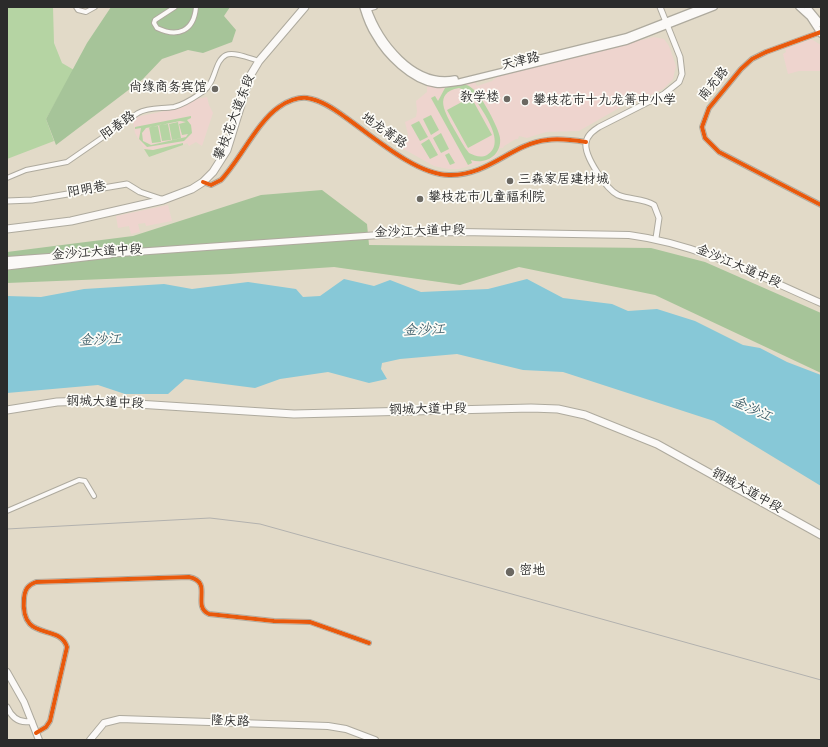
<!DOCTYPE html>
<html>
<head>
<meta charset="utf-8">
<style>
	body { margin:0 }
	#map { position:relative; width:828px; height:747px; overflow:hidden; background:#e2dac8; font-family:Dekko,sans-serif }
	canvas { display:block }
	.frame { position:absolute; inset:0; border:8px solid #2b2b2b; pointer-events:none }
</style>
</head>
<body>
<div id="map">
<canvas width="828" height="747"></canvas>
<div class="frame"></div>
</div>
<script>
const g = document.querySelector('canvas').getContext('2d');
g.lineJoin = 'round';
function paint(path, color) { g.fillStyle = color; g.fill(path, 'evenodd'); }
function strokePath(path, color, width, dash) { g.strokeStyle = color; g.lineWidth = width; g.lineCap = dash ? 'butt' : 'round'; g.setLineDash(dash || []); g.stroke(path); }
function drawText(font, color, halo, rows, align = 'center') {
  g.font = font + ' Dekko,"LXGW WenKai TC",sans-serif'; g.lineWidth = 3.5; g.setLineDash([]); g.textBaseline = 'middle'; g.strokeStyle = halo; g.fillStyle = color; for (const [text, x, y, turn = 0] of rows) {
    g.save(); g.translate(x, y); g.rotate((+turn || 0) * Math.PI / 180); g.textAlign = isNaN(turn) ? turn : align; if (halo) g.strokeText(text, 0, 0); g.fillText(text, 0, 0); g.restore();
  }
}
const built = new Path2D(`
	M654,37L664,39L669,46L676,66L673,79L663,89L630,105L626,104L579,131L546,132L527,138L519,136L518,139H516L504,146L503,148H500L496,156L487,161L459,169H448L434,166L400,147L406,141L408,135L405,122L416,117L417,111L416,101L427,92V86L437,87L473,79L477,86L492,81L503,72Z
	M811,39L821,45L820,71H799L788,74L783,54L786,52L785,49Z
	M207,97L209,105L213,113L202,146L196,142L189,146L187,143L149,157L135,133L133,121L136,117L179,108L196,99Z
	M168,205L172,221L146,226L145,223L138,224L140,232L131,234L129,226L118,228L116,216Z`);
const green = new Path2D(`
	M7,7H53L54,43L62,63L74,70L46,119L54,141L7,159Z
	M459,83C464,84 469,85 473,89C481,95 499,128 500,138C502,155 486,165 471,160L472,163L468,165L431,98L435,96L438,101L445,88ZM459,88L470,92L473,96C481,109 508,143 487,155C481,158 475,156 469,153C463,146 459,137 454,129C446,114 432,93 459,88Z
	M471,97L492,135L468,148L447,110Z
	M431,115L439,130L431,135L423,119Z
	M191,116V118L187,120L191,125L192,133L184,141L147,147L139,139L141,128L135,129V127ZM180,121L186,122L179,124L182,135L188,134L186,137L151,145L143,141L142,133L146,128Z
	M419,121L428,137L420,141L411,125Z
	M178,122L181,138L172,140L169,124Z
	M168,124L171,140L162,141L159,125Z
	M158,126L161,142L152,143L149,127Z
	M441,133L449,149L441,153L433,138Z
	M429,139L438,155L430,159L421,144Z
	M183,143V145L149,157L144,149L153,150Z
	M449,153L455,163L450,165L445,155Z`);
const forest = new Path2D(`
	M111,7H230L224,16L236,30L232,42L203,53L188,50L162,59L143,79L56,145L46,119L87,43Z
	M322,190L367,224L369,245L651,248L705,262L821,313V373L655,295L519,267L460,285L334,267L230,274L7,283V252L133,236L261,195Z`);
const water = new Path2D(`
	M344,279L374,286L390,280L421,292L488,289L527,279L563,298L612,304L628,311L657,309L695,321L743,345L760,348L787,362L821,375V486L714,421L563,372L523,370L457,354L400,359L382,363L381,369L387,379L369,383L328,372L280,379L255,388L185,379L168,394H125L98,385L7,393V296L41,297L84,289L164,284L192,289L248,282L296,289L303,297L320,296Z`);
const minor = new Path2D(`
	M76,7L78,10L86,12L95,7
	M175,7L155,20L154,23L157,28C178,38 194,31 196,7
	M368,9L375,7
	M821,32L766,52L752,59L741,69L709,108L702,127L705,138L719,152L821,205
	M7,178L26,170L67,162L138,113C149,107 162,109 174,107C186,104 195,97 204,91C216,82 214,61 226,55C234,51 251,59 259,61
	M203,182L211,185L221,180C240,160 257,122 279,107C287,101 298,97 307,98C321,100 334,109 345,117C371,135 416,175 449,175C489,176 511,144 547,140C560,138 573,140 586,142
	M7,511L79,480L85,481L94,496
	M36,733L46,727L50,721L67,647C59,622 20,644 24,598C25,589 28,585 36,582L189,577C214,582 191,606 209,614L274,621L310,622L369,643`);
const tertiary = new Path2D(`
	M7,201L32,200L127,184L140,192L161,199
	M656,238L659,218L654,205C643,198 630,200 618,195C606,189 584,156 586,143C587,135 593,131 599,127L664,94L679,82L682,74L680,57L660,7
	M7,707C12,718 20,724 32,721`);
const secondary = new Path2D(`
	M363,7C366,17 369,26 375,35C386,55 412,81 436,84C444,85 452,83 460,82L627,41L714,7
	M367,7C379,42 413,87 455,79
	M799,7L810,17L821,34
	M807,7L821,24
	M533,60L626,37L703,7`);
const primary = new Path2D(`
	M106,254L408,233L461,232L629,235C698,244 759,276 821,303
	M7,260L63,256
	M7,672L24,702L39,740
	M90,740L104,723L120,719L328,726L346,729L375,740`);
const trunk = new Path2D(`
	M7,229L71,221L163,200L192,189L203,182L213,172L227,150L250,76L259,61L305,7
	M7,266L110,254
	M7,410L57,402L90,401L294,414L531,408L558,409L585,415L657,444L821,535`);
const rail = new Path2D(`
	M7,529L210,518L260,524L821,680`);
const cycleway = new Path2D(`
	M821,32L766,52L752,59L741,69L709,108L702,127L705,138L719,152L821,205
	M203,182L211,185L221,180C240,160 257,122 279,107C287,101 298,97 307,98C321,100 334,109 345,117C371,135 416,175 449,175C489,176 511,144 547,140C560,138 573,140 586,142
	M36,733L46,727L50,721L67,647C59,622 20,644 24,598C25,589 28,585 36,582L189,577C214,582 191,606 209,614L274,621L310,622L369,643`);
const markers = [
	[215,89,4,"#6b6862"],
	[507,99,4,"#6b6862"],
	[525,102,4,"#6b6862"],
	[510,181,4,"#6b6862"],
	[420,199,4,"#6b6862"],
	[510,572,5,"#6b6862"]
];
const streetNames = [
	["天津路",521,63,-14],
	["南充路",715,85,-51],
	["攀枝花大道东段",236,118,-69],
	["阳春路",119,127,-35],
	["地龙箐路",383,132,35],
	["阳明巷",87,191,-10],
	["金沙江大道中段",420,233,-2],
	["金沙江大道中段",97,254,-4],
	["金沙江大道中段",738,268,23],
	["钢城大道中段",105,404,2],
	["钢城大道中段",428,411,-1],
	["钢城大道中段",746,492,29],
	["隆庆路",230,723,2]
];
const poiNames = [
	["尚缘商务宾馆",207,89,"right"],
	["教学楼",499,99,"right"],
	["攀枝花市十九龙箐中小学",533,102],
	["三森家居建材城",518,181],
	["攀枝花市儿童福利院",428,199],
	["密地",519,572]
];
const waterNames = [
	["金沙江",424,332,-2],
	["金沙江",100,342,-2],
	["金沙江",751,411,24]
];
paint(built, '#eed4ce');
paint(green, '#b5d4a3');
paint(forest, '#a6c499');
paint(water, '#87c8d7');
strokePath(minor, '#aeaa9e', 6);
strokePath(tertiary, '#aeaa9e', 7);
strokePath(secondary, '#aeaa9e', 8);
strokePath(primary, '#aeaa9e', 8);
strokePath(trunk, '#aeaa9e', 9);
strokePath(minor, '#fbf9f7', 4);
strokePath(tertiary, '#fbf9f7', 5);
strokePath(secondary, '#fbf9f7', 5.5);
strokePath(primary, '#fbf9f7', 6);
strokePath(trunk, '#fbf9f7', 7);
strokePath(rail, '#b2b1ae', 1);
strokePath(cycleway, '#e8590c', 4);
for (const [x, y, r, color] of markers) { const dot = new Path2D(); dot.arc(x, y, r, 0, 2 * Math.PI); g.fillStyle = color; g.fill(dot); strokePath(dot, '#fdfcf7', 1.5); }
drawText('13px', '#2b2b2b', '#fdfcf7', streetNames);
drawText('13px', '#2b2b2b', '#fdfcf7', poiNames, 'left');
drawText('italic 14px', '#3e5f6a', '#fdfcf7', waterNames);
</script>
</body>
</html>
